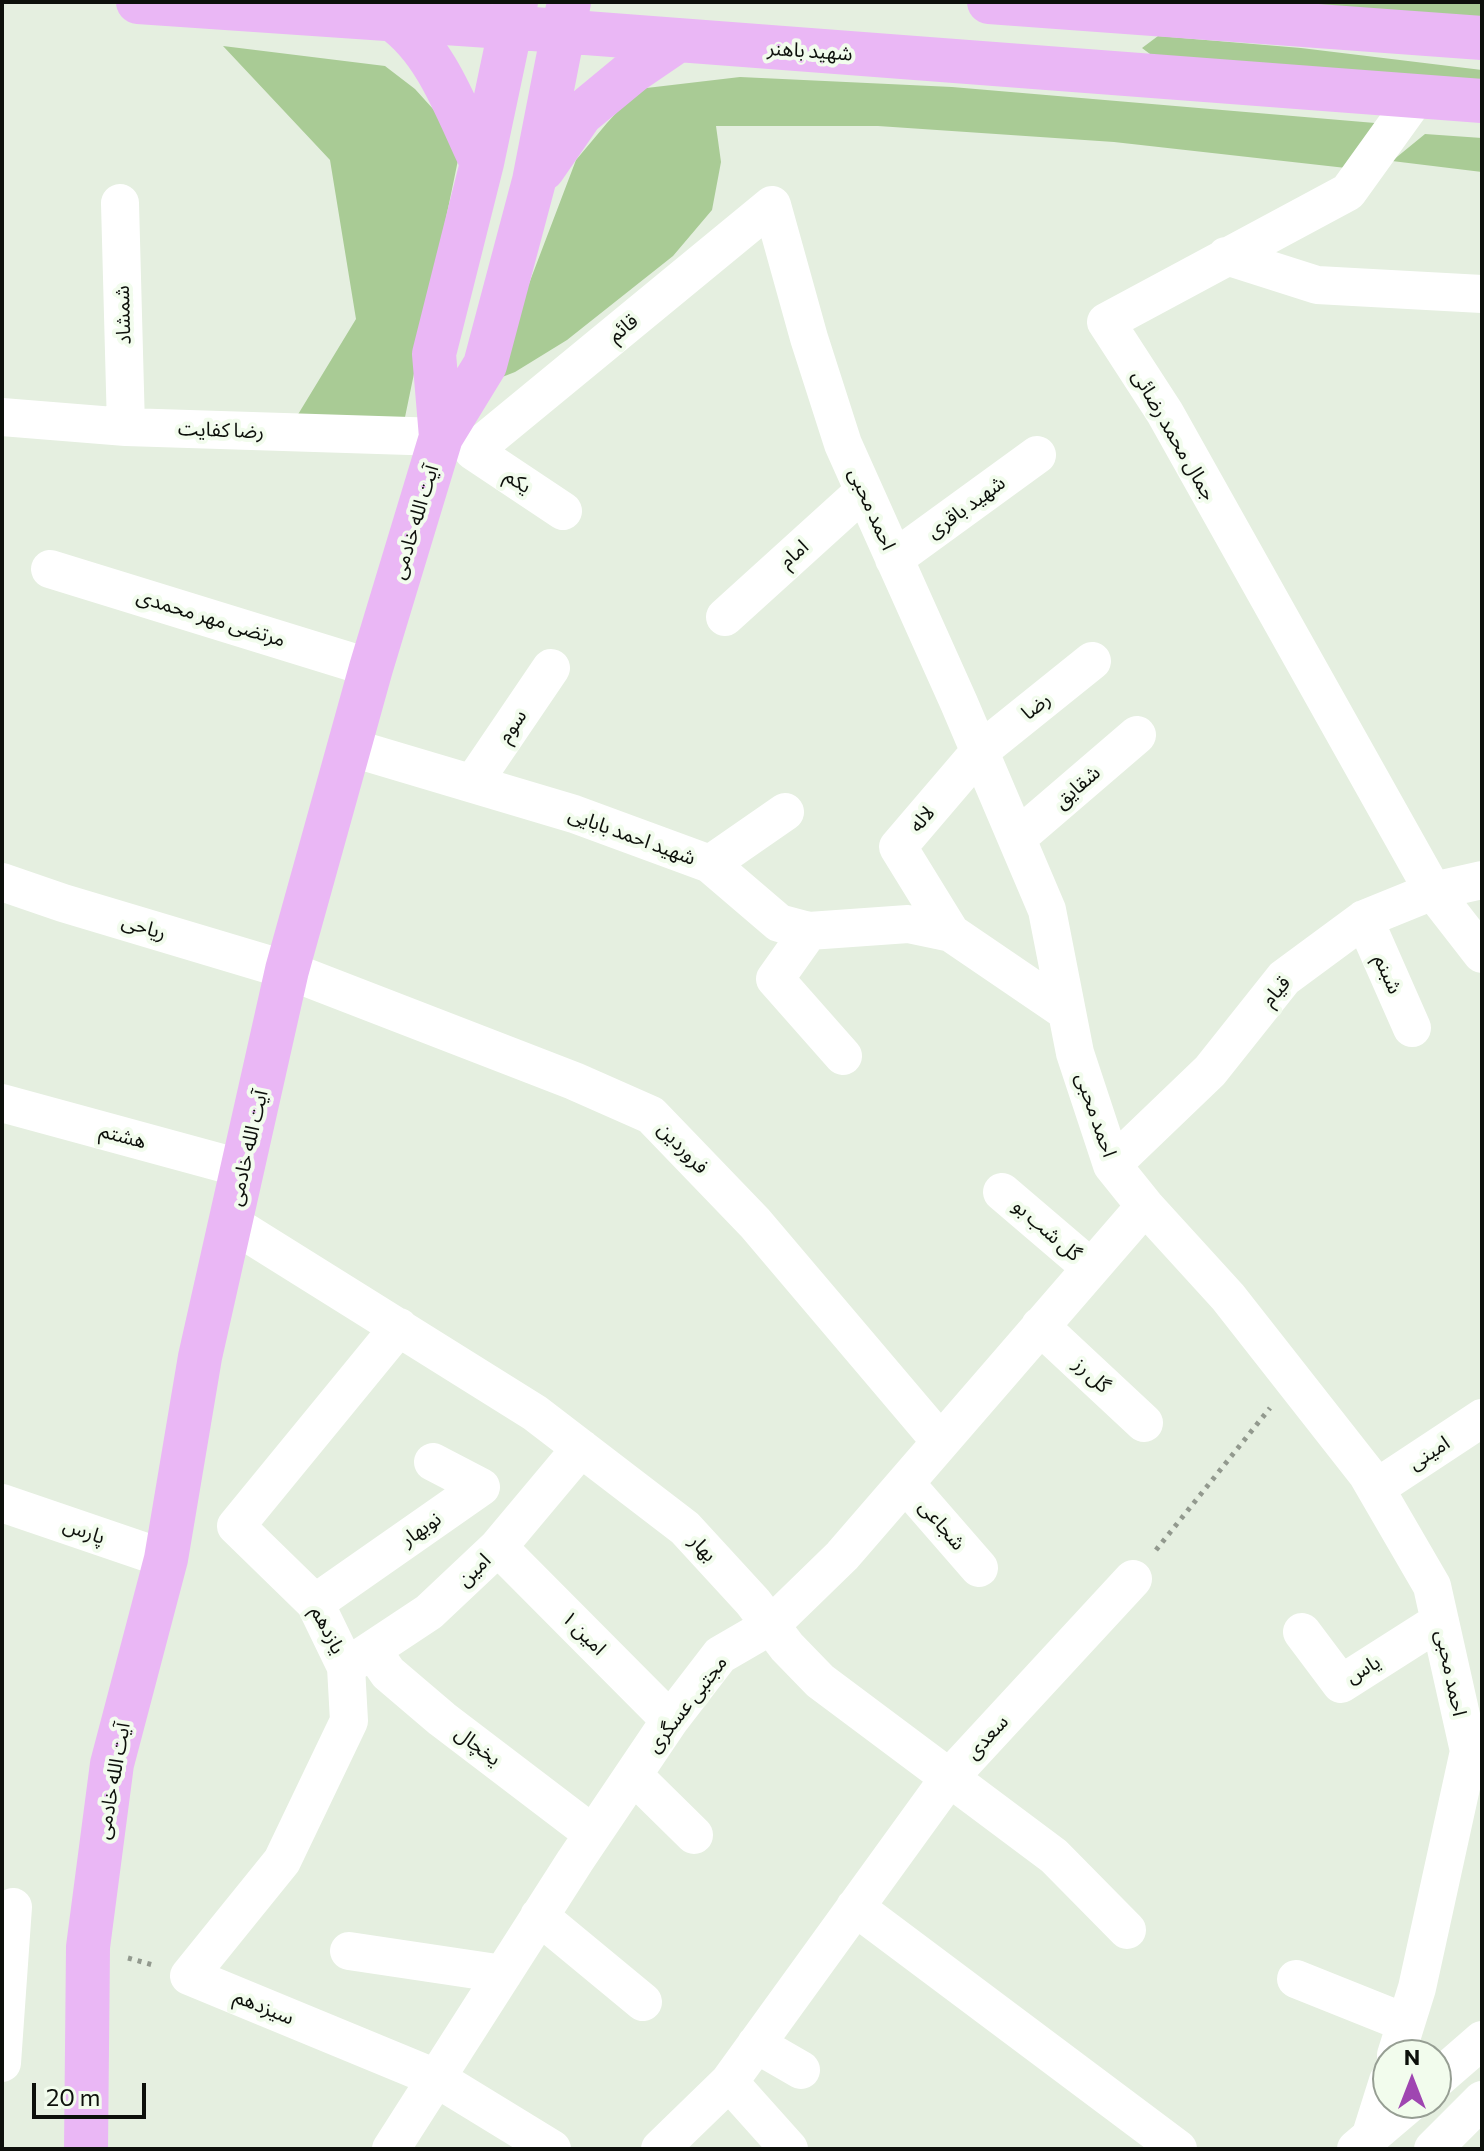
<!DOCTYPE html>
<html>
<head>
<meta charset="utf-8">
<style>
	body { margin:0 }
	#map { position:relative; width:1484px; height:2151px; overflow:hidden; background:#e5efe0; font-family:Commissioner,sans-serif }
	canvas { display:block }
	.frame { position:absolute; inset:0; border:4px solid #0d100b; pointer-events:none }
	.north { position:absolute; left:1372px; top:2039px; width:80px; height:80px; box-sizing:border-box; background:#f2fced; border:2px solid #969e93; border-radius:50%; rotate:0deg; font-size:22px; font-weight:700; line-height:32px; text-align:center; color:#0d100b }
	.north::after { content:''; display:block; margin:auto; width:28px; height:36px; background:#9f46b1; clip-path:polygon(50% 0,100% 100%,50% 72%,0 100%) }
	.scale { position:absolute; left:32px; top:2083px; width:114px; height:36px; box-sizing:border-box; border:4px solid #0d100b; border-top:0; padding-left:10px; font-size:24px; line-height:28px; white-space:nowrap; color:#0d100b; -webkit-text-stroke:6px #f2fced; paint-order:stroke }
</style>
</head>
<body>
<div id="map">
<canvas width="1484" height="2151"></canvas>
<div class="frame"></div>
<div class="north">N</div>
<div class="scale">20 m</div>
</div>
<script>
const g = document.querySelector('canvas').getContext('2d');
g.lineJoin = 'round';
function paint(path, color) { g.fillStyle = color; g.fill(path, 'evenodd'); }
function strokePath(path, color, width, dash) { g.strokeStyle = color; g.lineWidth = width; g.lineCap = dash ? 'butt' : 'round'; g.setLineDash(dash || []); g.stroke(path); }
function drawText(font, color, halo, rows, align = 'center') {
  g.font = font + ' Commissioner,"Noto Sans Arabic",sans-serif'; g.lineWidth = 8; g.setLineDash([]); g.textBaseline = 'middle'; g.strokeStyle = halo; g.fillStyle = color; for (const [text, x, y, turn = 0] of rows) {
    g.save(); g.translate(x, y); g.rotate((+turn || 0) * Math.PI / 180); g.textAlign = isNaN(turn) ? turn : align; if (halo) g.strokeText(text, 0, 0); g.fillText(text, 0, 0); g.restore();
  }
}
const green = new Path2D(`
	M1262,2H1482V19Z
	M1158,36L1301,48L1482,70V84L1154,57L1142,48Z
	M223,46L385,66L415,89L443,120L458,160L404,422L294,421L356,319L330,160Z
	M740,77L952,87L1375,123L1346,168L1114,142L878,126H716L721,162L712,210L673,256L567,340L515,372L492,381L576,160L607,123L638,89Z
	M1425,134L1482,138V172L1392,161Z`);
const path = new Path2D(`
	M1156,1550L1270,1408
	M128,1958L153,1965`);
const minor = new Path2D(`
	M1417,96L1348,192L1106,322L1165,413L1433,891L1482,954
	M120,203L126,427
	M1226,256L1317,285L1482,294
	M2,417L126,427L441,437
	M563,511L473,451L772,205L809,338L843,444L959,703L1047,910L1075,1053L1112,1165L1145,1206L1228,1297L1367,1474L1432,1586L1469,1751L1417,1988L1396,2055
	M894,559L1037,455
	M50,569L371,668
	M725,617L864,491
	M349,747L574,814L710,864L779,923L809,931L908,924L951,933L1067,1012
	M473,783L551,668
	M1017,838L1137,735
	M710,864L785,812
	M2,882L63,903L287,970L574,1081L651,1115L755,1223L940,1441
	M1364,919L1412,1028
	M809,931L775,979L843,1056
	M951,933L898,847L980,751L1092,661
	M2,1103L244,1169
	M1112,1165L1210,1071L1284,978L1364,919L1433,891L1482,880
	M1002,1192L1091,1268
	M231,1223L535,1413L685,1528L753,1602L787,1647L820,1681L1054,1856L1127,1930
	M1040,1326L1144,1423
	M399,1327L236,1526L315,1603L346,1667L349,1721L282,1861L189,1976L436,2078L552,2149
	M905,1483L979,1568
	M1376,1488L1482,1418
	M2,1503L166,1559
	M498,1547L670,1720
	M315,1603L481,1487L433,1462
	M1302,1632L1341,1684L1440,1621
	M372,1650L388,1673L442,1719L593,1834
	M346,1667L429,1612L498,1547L581,1448
	M633,1775L694,1835
	M855,1907L1178,2149
	M539,1916L643,2002
	M349,1951L503,1974
	M1296,1979L1406,2023
	M756,2044L801,2070
	M2,2063L13,1907
	M1436,2080L1482,2040
	M729,2082L789,2149
	M1370,2138L1388,2081
	M391,2149L575,1861L670,1720L720,1655L770,1626L842,1556L1145,1206
	M660,2149L729,2082L949,1778L1133,1579
	M1356,2149L1410,2103
	M1433,2149L1482,2100`);
const major = new Path2D(`
	M138,2L533,29L1482,101
	M989,2L1482,38
	M392,19C438,51 458,114 482,163
	M543,169L581,114L633,71L677,41
	M441,437L485,365L534,181L569,2
	M86,2149L88,1947L112,1764L166,1559L200,1357L287,970L371,668L441,437L434,354L482,163L516,2`);
const streetNames = [
	["شهید باهنر",810,51,4],
	["شمشاد",123,315,-92],
	["قائم",623,328,-39],
	["رضا کفایت",221,430,2],
	["جمال محمد رضائی",1174,435,60],
	["یکم",518,481,33],
	["شهید باقری",966,507,-36],
	["احمد محبی",872,509,66],
	["آیت الله خادمی",415,522,-73],
	["امام",794,554,-42],
	["مرتضی مهر محمدی",211,618,17],
	["رضا",1036,706,-39],
	["سوم",512,726,-56],
	["شقایق",1077,787,-41],
	["لاله",922,819,-50],
	["شهید احمد بابایی",632,836,20],
	["ریاحی",144,927,17],
	["شبنم",1388,974,66],
	["قیام",1276,991,-49],
	["احمد محبی",1096,1115,71],
	["هشتم",123,1136,15],
	["آیت الله خادمی",248,1148,-77],
	["فروردین",683,1148,46],
	["گل شب بو",1047,1230,41],
	["گل رز",1092,1375,43],
	["امینی",1429,1453,-33],
	["شجاعی",942,1525,49],
	["نوبهار",421,1529,-35],
	["پارس",84,1531,19],
	["بهار",703,1548,47],
	["امین",474,1570,-44],
	["یازدهم",328,1630,63],
	["امین ۱",584,1633,45],
	["یاس",1363,1669,-30],
	["احمد محبی",1451,1673,78],
	["مجتبی عسگری",687,1704,-52],
	["سعدی",987,1737,-47],
	["یخچال",478,1746,37],
	["آیت الله خادمی",113,1781,-80],
	["سیزدهم",264,2007,22]
];
paint(green, '#a9cb95');
strokePath(path, '#92998e', 5, [4, 6]);
strokePath(minor, '#fff', 38);
strokePath(major, '#eab7f5', 44);
drawText('20px', '#0d100b', '#f2fced', streetNames);
</script>
</body>
</html>
